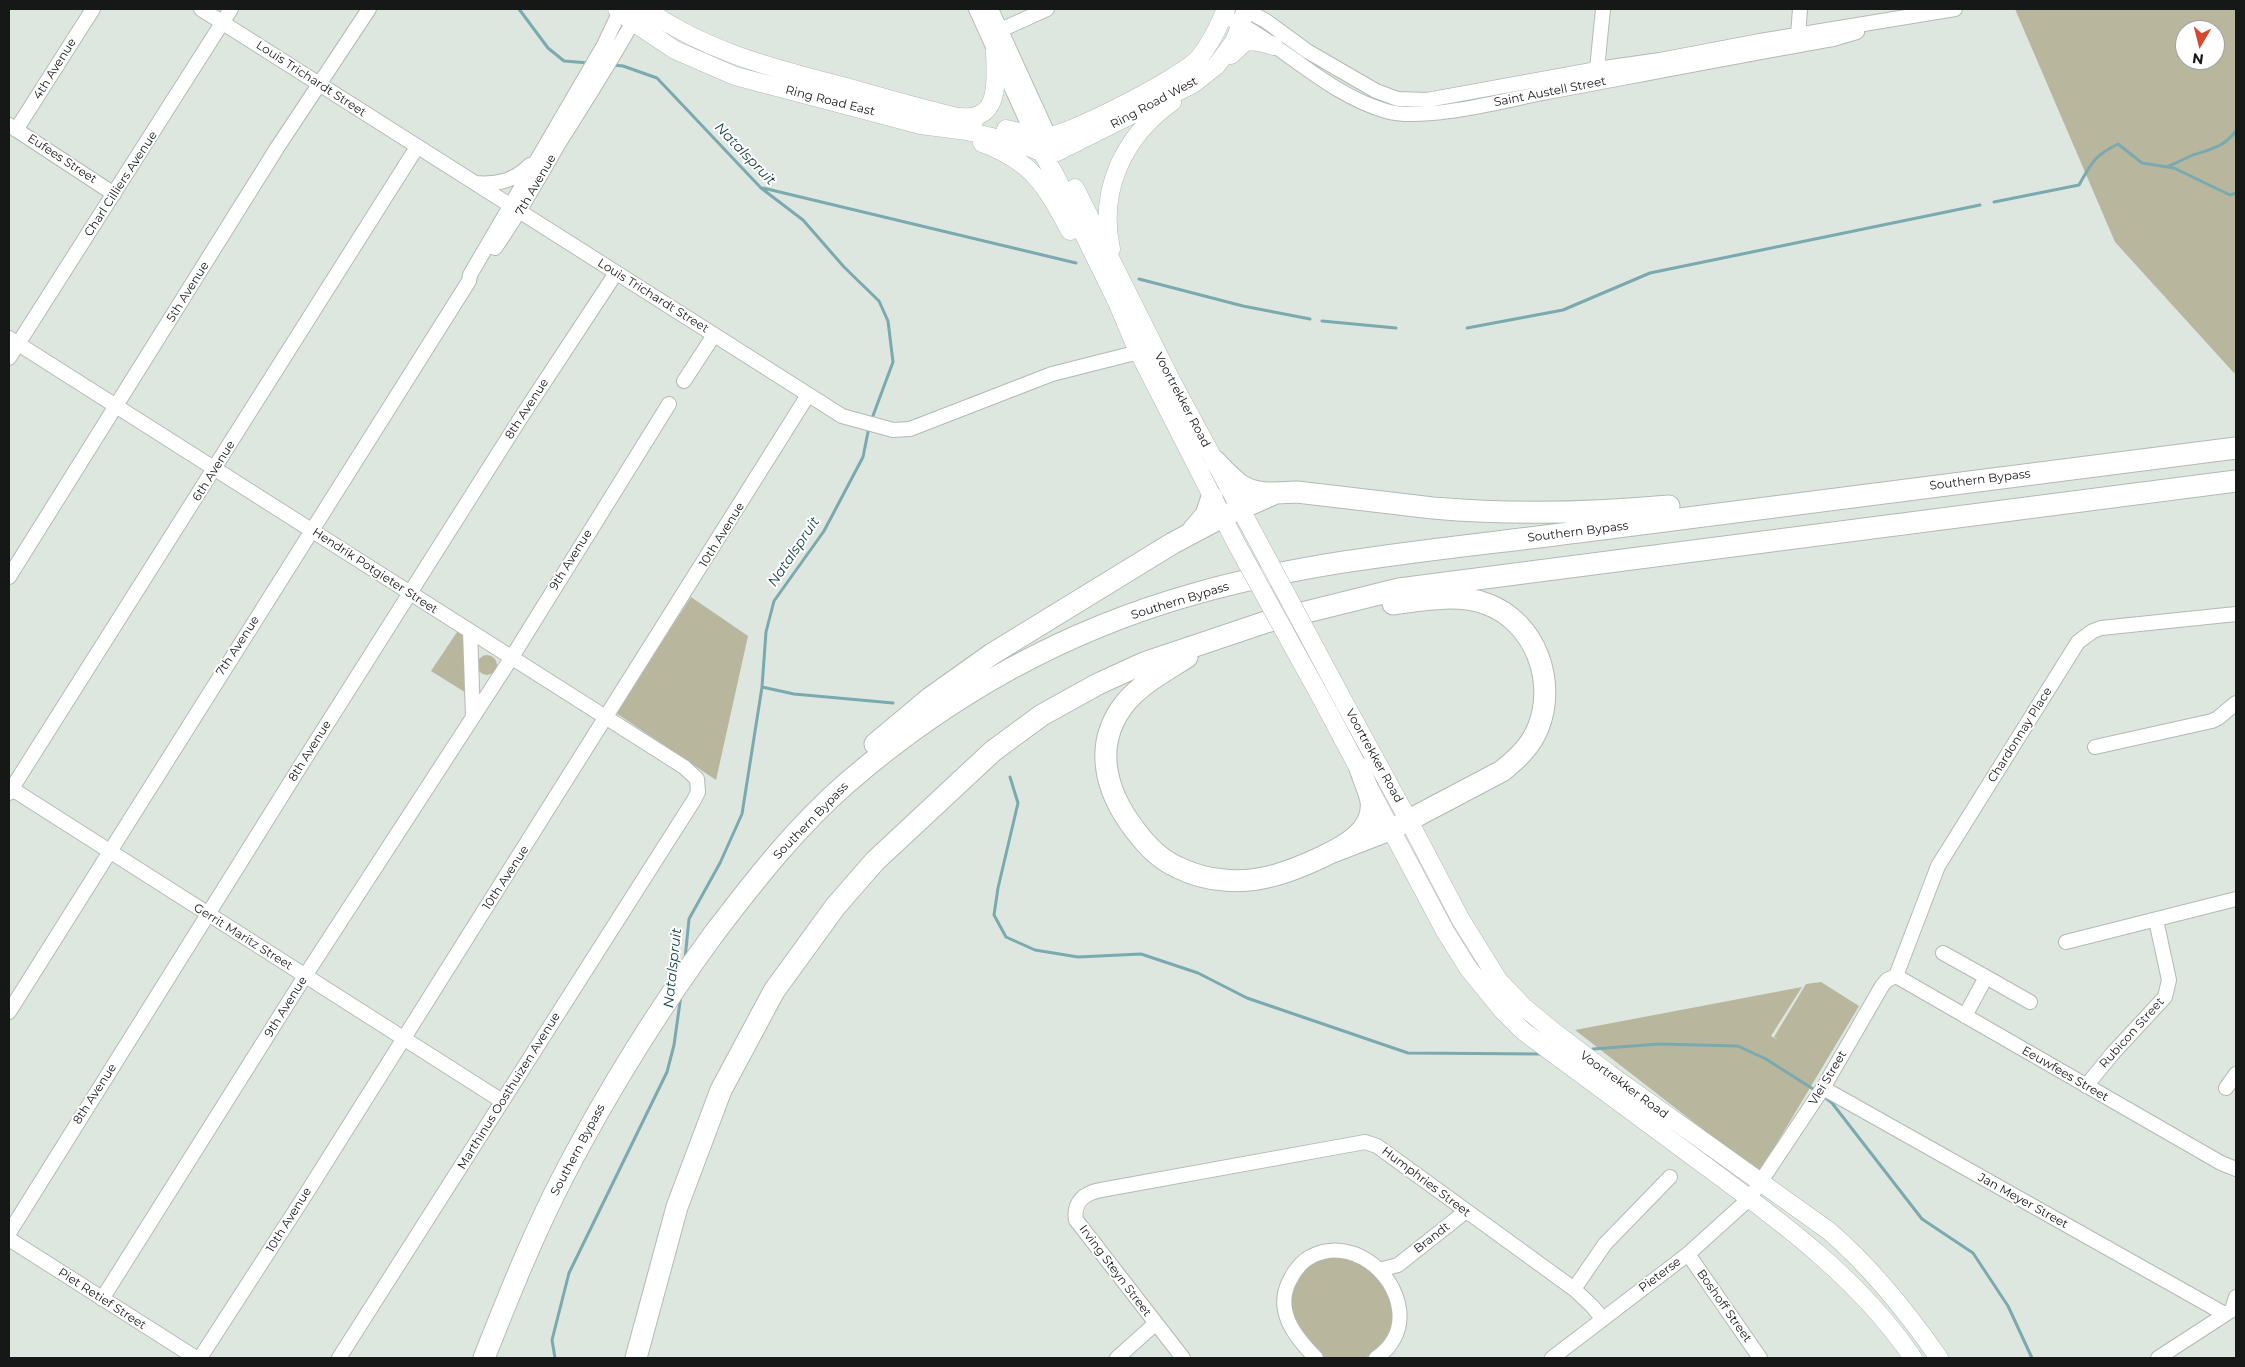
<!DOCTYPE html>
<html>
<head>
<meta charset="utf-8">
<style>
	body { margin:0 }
	#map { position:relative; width:2245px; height:1367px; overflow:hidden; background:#dee6e0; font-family:Montserrat,sans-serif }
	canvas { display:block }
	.frame { position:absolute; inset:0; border:10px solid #151816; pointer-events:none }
	.north { position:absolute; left:2175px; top:20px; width:50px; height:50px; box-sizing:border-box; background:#fff; border:1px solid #a1a3a2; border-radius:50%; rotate:188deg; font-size:14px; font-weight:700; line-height:20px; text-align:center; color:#151816 }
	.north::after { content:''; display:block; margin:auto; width:18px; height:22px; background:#d54a2f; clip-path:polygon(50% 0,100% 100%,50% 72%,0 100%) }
</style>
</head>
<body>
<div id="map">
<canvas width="2245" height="1367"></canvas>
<div class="frame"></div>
<div class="north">N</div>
</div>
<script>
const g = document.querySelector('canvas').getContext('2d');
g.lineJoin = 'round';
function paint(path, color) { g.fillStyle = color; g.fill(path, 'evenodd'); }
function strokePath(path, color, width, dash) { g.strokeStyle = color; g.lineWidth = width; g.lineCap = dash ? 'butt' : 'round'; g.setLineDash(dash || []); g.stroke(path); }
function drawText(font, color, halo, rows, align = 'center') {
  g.font = font + ' Montserrat,sans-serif'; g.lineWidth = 4; g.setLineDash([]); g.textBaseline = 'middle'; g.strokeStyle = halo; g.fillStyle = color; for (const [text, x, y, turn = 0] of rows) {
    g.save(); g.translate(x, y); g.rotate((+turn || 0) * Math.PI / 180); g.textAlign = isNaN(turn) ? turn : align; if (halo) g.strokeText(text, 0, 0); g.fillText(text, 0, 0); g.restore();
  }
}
const green = new Path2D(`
	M2015,9H2236V372L2234,373L2115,242ZM2185,30H2215V60H2185Z
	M691,597L748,636L716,780L616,713Z
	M457,632L468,638L471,696L431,671Z
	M477 665a10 10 0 1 1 20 0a10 10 0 1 1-20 0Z
	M1821,982L1859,1006L1759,1173L1575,1030L1802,987L1771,1036L1778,1040L1774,1037L1806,984Z
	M1322,1256L1357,1259L1384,1282L1395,1314L1390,1335L1366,1358H1324L1314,1350L1289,1314L1291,1281L1295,1274Z`);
const stream = new Path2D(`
	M519,9L548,48L564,61L589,63
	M613,65L623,66L657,78L761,188L803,220L844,267L879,301L888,321L893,362L871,421
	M2167,167C2176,163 2184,159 2193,155C2211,149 2224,147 2236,131
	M763,188L1076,263
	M1994,202L2079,185C2092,162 2094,156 2118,144L2142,163L2174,168L2230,195L2236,193
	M1139,279L1243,306L1310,319
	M1322,321L1396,328
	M1467,328L1563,310L1650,273L1980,205
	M762,687L794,694L893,703
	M1010,777L1018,803L998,888L994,915L1006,937L1035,950L1078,957L1141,954L1198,973L1247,998L1408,1053L1540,1054
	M685,959L689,919L720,863L742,814L762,687L766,632L774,601L824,531L863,457L869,427
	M1593,1049L1659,1044L1738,1046L1766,1059L1813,1089
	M1826,1098L1832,1103L1922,1219L1973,1253L2008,1306L2032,1358
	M555,1358L552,1340L569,1273L667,1072L674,1045L681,995`);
const minor = new Path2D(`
	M201,9L842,416L893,430L910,429L1052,374L1139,352
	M976,9L1033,135
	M991,9L1049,136
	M1244,9L1266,21L1307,51L1376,91L1398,99L1427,100L1597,69L1660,60L1760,41L1955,9
	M1223,16C1281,41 1324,93 1386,111C1423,122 1502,101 1543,93C1639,75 1736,56 1833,39L1857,32
	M994,33L1047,9
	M1798,35L1800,9
	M1597,69L1603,9
	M9,125L114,194
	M16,130L93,9
	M475,183C497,185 514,181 530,165
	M495,248C519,214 538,179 559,143C587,99 615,55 640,9
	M9,338L684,767L697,779L698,792L694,800L339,1358
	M9,358L231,9
	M684,381L714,335
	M9,577L277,148L369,9
	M470,631L473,716
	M2095,747L2212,721L2218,718L2236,703
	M9,787L502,1101
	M9,793L417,147
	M2066,942L2236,899
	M1943,953L1986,977L1965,1016
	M1896,976L1938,866L2078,642L2093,631L2101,628L2236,614
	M1896,976L2221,1163L2236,1169
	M1986,977L2030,1002
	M9,1012L469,281L470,275L604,45L621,9
	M2086,1086L2113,1053L2165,997L2169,980L2156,920
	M1823,1088L2223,1313
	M2226,1088L2236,1074
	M9,1233L303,762L520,419L616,273
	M9,1239L196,1358
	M1688,1254L1760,1358
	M1379,1270L1398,1265L1465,1212
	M1574,1289L1605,1244L1670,1177
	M102,1299L305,976L512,657L669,404
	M2232,1310L2236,1297
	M200,1358L306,1194L808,395
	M1117,1358L1155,1324
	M1183,1358L1076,1220C1073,1202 1084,1193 1101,1190L1365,1142L1377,1146L1574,1289L1592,1306L1602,1318
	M1316,1358C1294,1336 1273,1309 1291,1278C1295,1270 1303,1260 1312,1256C1351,1237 1394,1271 1399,1309C1402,1330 1392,1347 1376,1358
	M1552,1358L1688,1254L1749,1199L1823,1088L1882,986L1887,980L1896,976
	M2158,1358L2232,1310`);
const major = new Path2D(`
	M617,9L633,22L675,50L735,76L921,125L967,131L1024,145L1043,153L1057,152L1193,84L1216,66L1228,50L1235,40L1246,9
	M645,9C708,52 769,67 842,86C886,98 929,111 974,121
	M1231,55L1246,41L1260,42L1274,46
	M960,117C1001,121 996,81 995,52
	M1006,129C1020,132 1034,137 1048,136C1072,134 1181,77 1198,59C1211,44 1219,26 1226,9
	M982,143C1032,161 1046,186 1070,231
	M1038,145L1056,177L1118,304L1136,347L1236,543
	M1075,188L1171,380L1254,534
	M1111,249C1098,190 1124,136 1172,102
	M1344,702L1409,821L1461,920L1499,981L1525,1008L1554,1032L1608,1073L1829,1231C1872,1268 1907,1312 1939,1358
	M1326,707L1445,931L1468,968L1503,1011L1523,1031C1583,1076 1643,1120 1703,1164C1780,1221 1859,1278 1913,1358`);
const highway = new Path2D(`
	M1215,461C1235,482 1244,494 1275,493
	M1193,530L1206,515L1212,497
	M1187,657C1167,670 1142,683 1126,702C1092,744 1105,791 1135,830C1146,845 1159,859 1177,867C1191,874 1209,879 1224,880C1259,884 1292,871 1322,857C1345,846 1375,830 1371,801C1369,790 1363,779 1360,768
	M875,744L930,698L992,654L1173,543L1222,517L1276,493L1297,492C1342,497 1388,503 1433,508C1512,515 1591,513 1669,506
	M1330,853L1392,829L1502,771C1517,759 1531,746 1538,728C1557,681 1535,622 1487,604C1458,593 1422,600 1393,604
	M484,1358C509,1295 534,1232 566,1171C609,1089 658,1010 713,935C754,881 797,826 848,782C949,695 1066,630 1194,594C1320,558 1457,548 1586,531C1803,503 2020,475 2236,448
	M636,1358L677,1207L721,1090L774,991L835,907L875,861L993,751L1042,715L1098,684L1144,663L1266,622L1399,589L2236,481`);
const majorBridge = new Path2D(`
	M1254,534L1344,702
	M1236,543L1326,707`);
const streetNames = [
	["4th Avenue",55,69,-58],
	["Louis Trichardt Street",311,79,33],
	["Saint Austell Street",1550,92,-11],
	["Ring Road East",830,101,14],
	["Ring Road West",1154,103,-28],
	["Eufees Street",62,159,33],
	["Charl Cilliers Avenue",121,184,-57],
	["7th Avenue",536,185,-60],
	["5th Avenue",188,292,-58],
	["Louis Trichardt Street",653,296,32],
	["Voortrekker Road",1182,400,62],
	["8th Avenue",527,409,-57],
	["6th Avenue",214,471,-58],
	["Southern Bypass",1980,480,-7],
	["Southern Bypass",1578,532,-7],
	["10th Avenue",722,535,-58],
	["9th Avenue",571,560,-58],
	["Hendrik Potgieter Street",375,571,33],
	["Southern Bypass",1180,601,-17],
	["7th Avenue",238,646,-57],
	["Chardonnay Place",2020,735,-58],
	["8th Avenue",310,751,-58],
	["Voortrekker Road",1374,756,61],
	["Southern Bypass",811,821,-46],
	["10th Avenue",506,878,-57],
	["Gerrit Maritz Street",243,937,32],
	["9th Avenue",286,1007,-58],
	["Rubicon Street",2132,1033,-48],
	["Eeuwfees Street",2065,1074,30],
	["Vlei Street",1828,1078,-59],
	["Voortrekker Road",1624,1085,36],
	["Marthinus Oosthuizen Avenue",509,1091,-58],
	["8th Avenue",95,1094,-57],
	["Southern Bypass",578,1150,-62],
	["Humphries Street",1426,1182,37],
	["Jan Meyer Street",2023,1201,29],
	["10th Avenue",289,1220,-58],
	["Brandt",1432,1238,-38],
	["Irving Steyn Street",1115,1271,53],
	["Pieterse",1660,1275,-37],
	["Piet Retief Street",102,1299,33],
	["Boshoff Street",1724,1306,55]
];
const waterNames = [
	["Natalspruit",745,154,46],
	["Natalspruit",794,552,-56],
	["Natalspruit",673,968,-84]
];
paint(green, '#b8b79d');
strokePath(stream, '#7aaaaf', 3);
strokePath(minor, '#b2bab4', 16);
strokePath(major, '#b2bab4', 19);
strokePath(highway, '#b2bab4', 23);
strokePath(minor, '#fff', 14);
strokePath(major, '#fff', 18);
strokePath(highway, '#fff', 21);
strokePath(majorBridge, '#b2bab4', 19, []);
strokePath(majorBridge, '#fff', 18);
drawText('12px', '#151816', '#fff', streetNames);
drawText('italic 14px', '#0f3e41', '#fff', waterNames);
</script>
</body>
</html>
